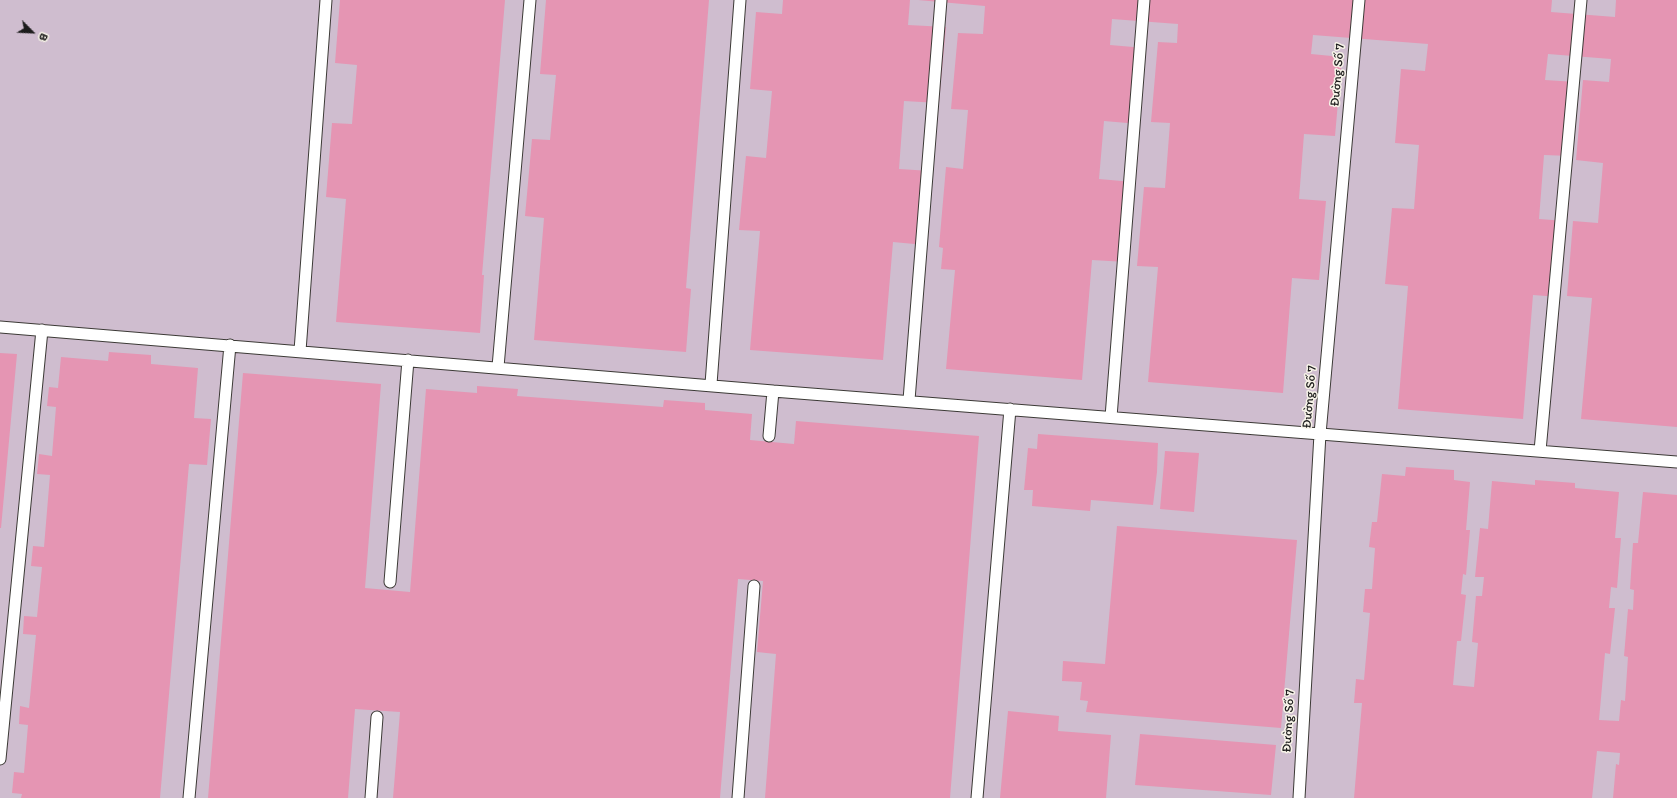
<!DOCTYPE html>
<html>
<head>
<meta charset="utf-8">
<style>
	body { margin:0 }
	#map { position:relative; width:1677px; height:798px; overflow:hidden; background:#eee6cb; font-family:Itim,sans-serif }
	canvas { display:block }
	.north { position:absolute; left:12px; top:12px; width:40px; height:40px; -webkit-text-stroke:3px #f7f3e8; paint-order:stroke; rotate:114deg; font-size:11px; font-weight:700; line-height:16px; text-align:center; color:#1c1c1c }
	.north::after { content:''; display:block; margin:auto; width:14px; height:18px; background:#1c1c1c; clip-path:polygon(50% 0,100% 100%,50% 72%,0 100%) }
</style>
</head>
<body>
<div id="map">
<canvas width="1677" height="798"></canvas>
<div class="north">B</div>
</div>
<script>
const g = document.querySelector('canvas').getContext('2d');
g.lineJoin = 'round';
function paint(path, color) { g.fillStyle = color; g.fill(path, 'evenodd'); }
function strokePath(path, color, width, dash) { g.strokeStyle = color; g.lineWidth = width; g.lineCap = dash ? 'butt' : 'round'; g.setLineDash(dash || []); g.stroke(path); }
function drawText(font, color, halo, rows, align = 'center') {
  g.font = font + ' Itim,sans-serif'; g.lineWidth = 3; g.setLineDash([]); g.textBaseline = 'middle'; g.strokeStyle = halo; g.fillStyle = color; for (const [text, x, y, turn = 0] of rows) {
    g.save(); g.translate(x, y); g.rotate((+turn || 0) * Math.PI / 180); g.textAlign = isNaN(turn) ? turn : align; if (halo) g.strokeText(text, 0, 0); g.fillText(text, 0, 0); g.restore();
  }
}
const industrial = new Path2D(`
	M0,0H1677V798H0Z`);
const building = new Path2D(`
	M340,0H505L482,275H484L480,333L336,322L346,199L326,197L332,123L352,124L357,65L335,63Z
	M546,0H709L686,288L691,289L686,352L534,340L544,218L525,216L532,139L550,140L556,75L540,74Z
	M783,0H910L908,25L946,27L939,103L904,101L899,169L931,171L925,245L893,242L883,360L750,350L760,231L739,230L746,156L766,158L772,91L750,89L756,12L782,14Z
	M918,0H1552L1551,12L1615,17L1616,0H1677V427L1581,419L1592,298L1567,296L1573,221L1598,223L1603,163L1576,160L1583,80L1609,82L1611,59L1548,54L1545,80L1576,82L1570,156L1544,155L1539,219L1566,221L1559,297L1533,295L1523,419L1398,409L1408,286L1385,284L1392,208L1414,209L1419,145L1395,143L1401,69L1425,71L1428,44L1313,35L1311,54L1342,57L1335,136L1304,134L1299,199L1326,201L1319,280L1292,278L1283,393L1148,382L1158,267L1137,266L1144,187L1165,188L1170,123L1151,122L1158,42L1177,43L1178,24L1112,19L1110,45L1145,48L1139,124L1104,121L1099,179L1133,182L1126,262L1092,260L1082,380L946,369L955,270L941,269L943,248L939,247L946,167L963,169L968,110L951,109L958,33L983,34L985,6Z
	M109,352L151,355V364L198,368L194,418L211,419L207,465L189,464L160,798H21L22,794L12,793L14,772L24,773L28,725L19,724L20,706L29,708L36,635L23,634L24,616L37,617L42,567L31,566L33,546L44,547L50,475L37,474L39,454L52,456L56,407L47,406L49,387L58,388L61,357L108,361Z
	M0,353L17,354L1,528H0Z
	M243,373L381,384L365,588L410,592L426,389L477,393V386L518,389L517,396L663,407L664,400L705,403V410L752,414L750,440L794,444L796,421L979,436L950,798H765L776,654L757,652L763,581L738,579L720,798H393L400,712L355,709L348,798H208Z
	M1038,434L1158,443L1157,472L1153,505L1091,500L1090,511L1032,506L1033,490H1024L1028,448L1037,449Z
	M1165,451L1199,453L1194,512L1160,509Z
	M1406,467L1454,470V480L1470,482L1466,530H1470L1466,575L1463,574L1461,594L1466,595L1461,641H1457L1453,685L1474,687L1478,643L1472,642L1476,596H1482L1484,577H1475L1480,528L1488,529L1492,481L1535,485V480L1575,483V488L1619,492L1615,538H1621L1617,588L1611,587L1609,608H1615L1610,654L1605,653L1599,720L1619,721L1621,700L1625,701L1628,657L1624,656L1628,609L1633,610L1634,590L1630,589L1633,543H1638L1643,492L1677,495V798H1613L1616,764L1619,765L1620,753L1597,751L1592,798H1354L1362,703H1354L1356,679L1364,680L1370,613L1363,612L1365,589H1372L1375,548L1369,547L1372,522H1377L1382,474L1405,476Z
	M1117,526L1297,540L1281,728L1086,712L1088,701L1080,700L1082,682L1062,681L1063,661L1105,664Z
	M1008,711L1059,716L1058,731L1111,735L1106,798H1000Z
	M1140,734L1276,745L1271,795L1135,785Z`);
const service = new Path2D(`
	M0,327L773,391L1677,462
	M300,351L326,0
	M498,367L530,0
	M711,384L740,0
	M909,400L941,0
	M1111,417L1144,0
	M769,436L773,391
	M1540,451L1581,0
	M390,582L408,360
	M0,759L42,330
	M189,798L230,345
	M371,798L377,717
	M738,798L754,586
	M977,798L1010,409
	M1299,798L1320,434L1359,0`);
const streetNames = [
	["Đường Số 7",1338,75,-85],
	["Đường Số 7",1310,397,-85],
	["Đường Số 7",1289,721,-87]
];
paint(industrial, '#cfbdcf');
paint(building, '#e595b3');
strokePath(service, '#3c3a36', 13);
strokePath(service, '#fff', 11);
drawText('13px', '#1c1c1c', '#f7f3e8', streetNames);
</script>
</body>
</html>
